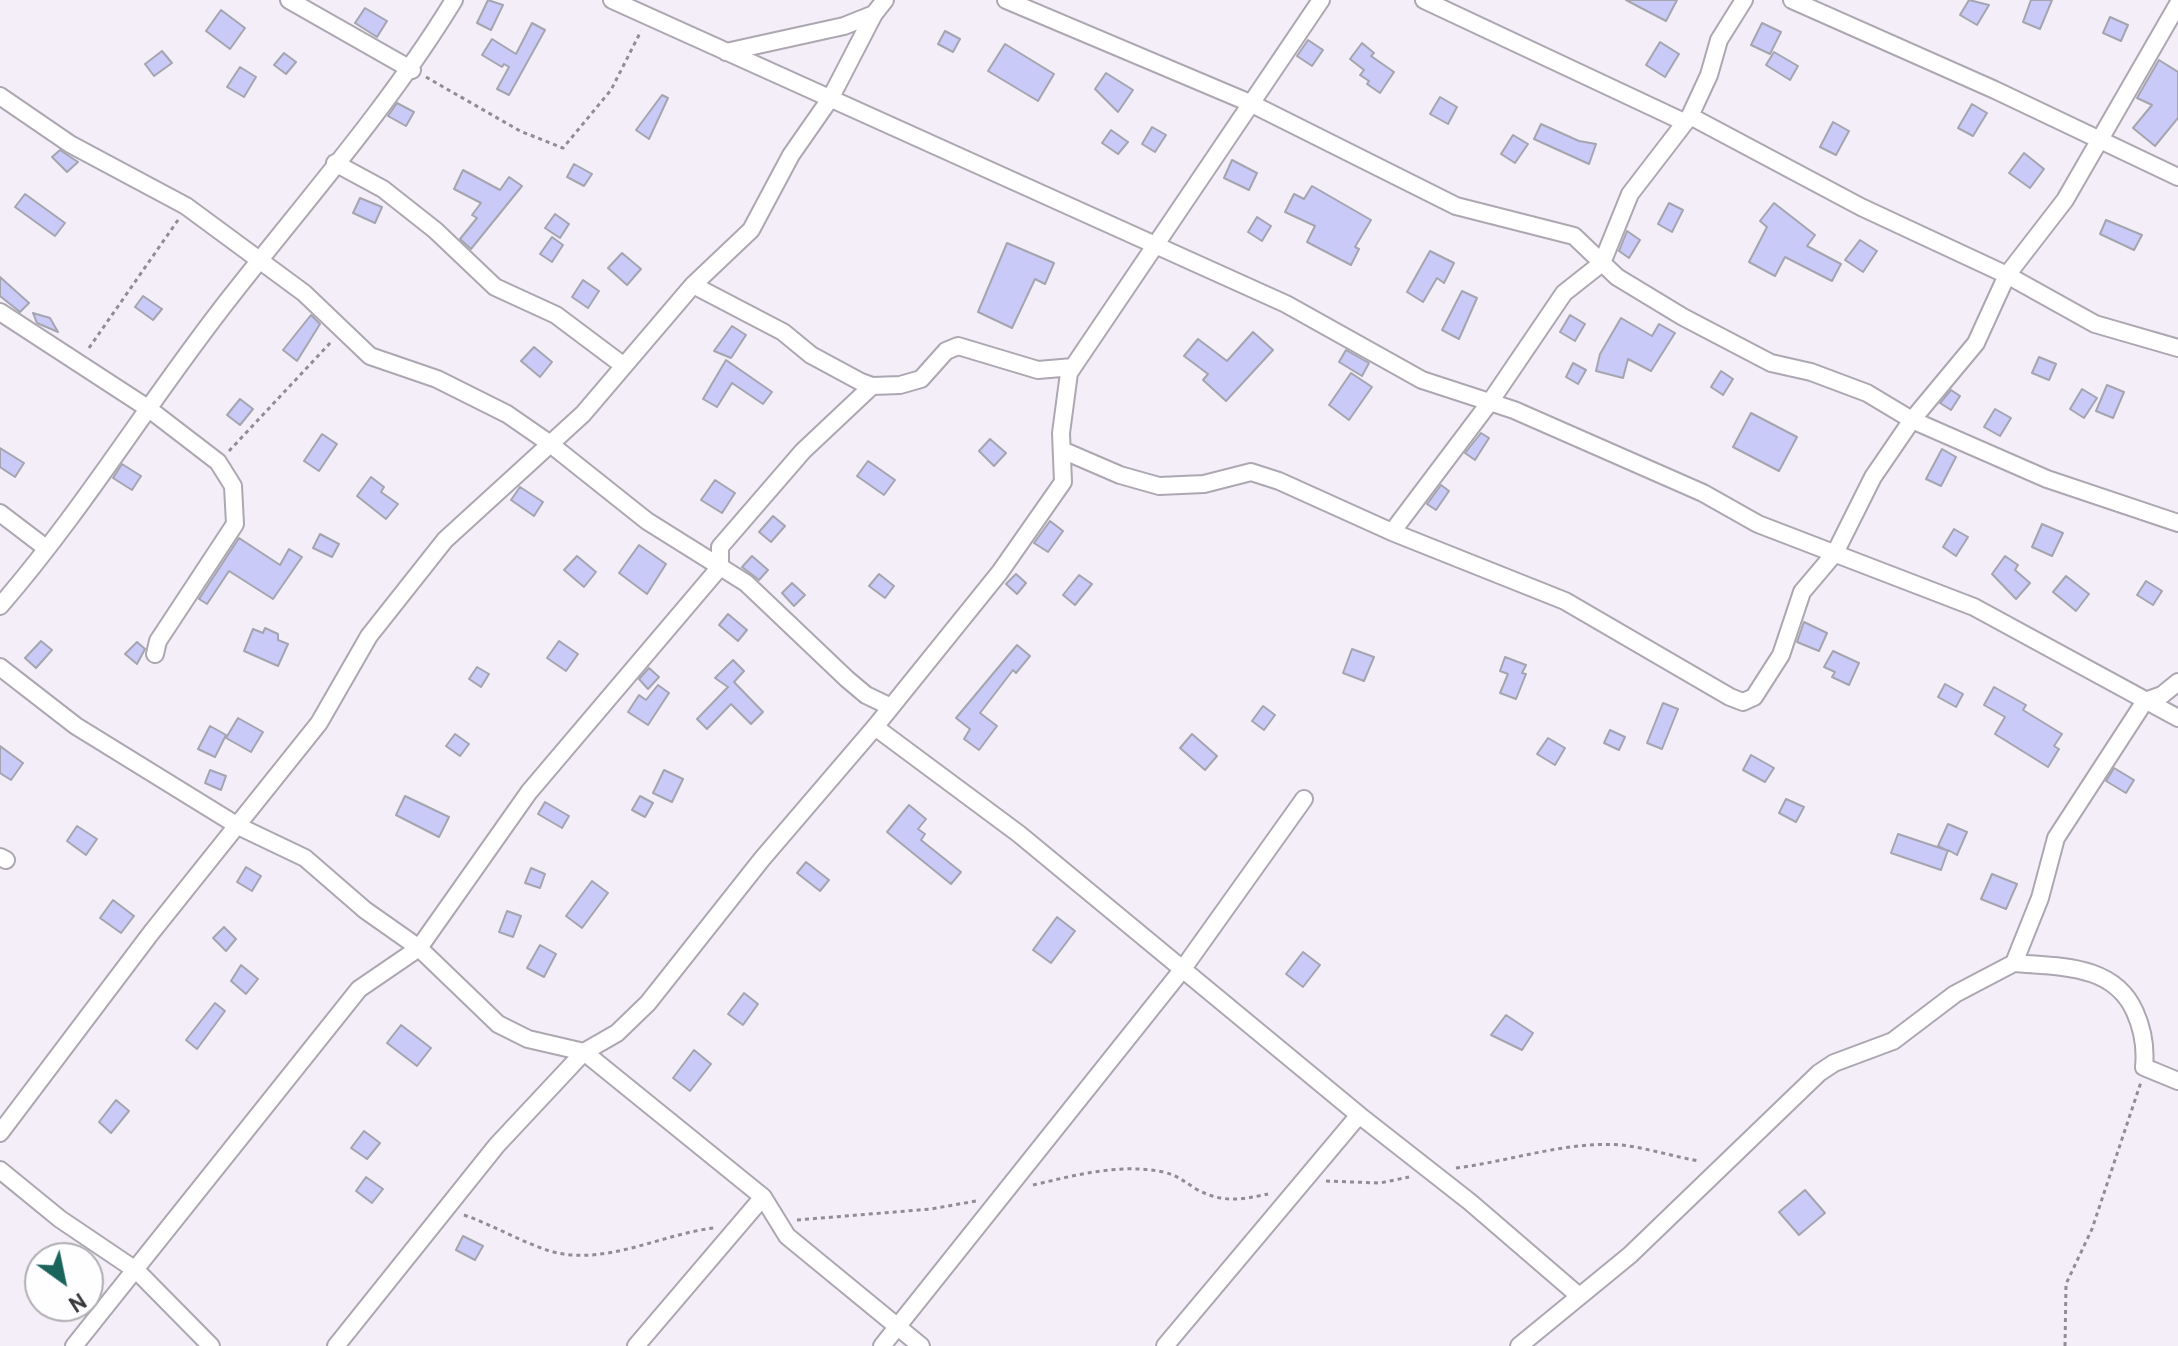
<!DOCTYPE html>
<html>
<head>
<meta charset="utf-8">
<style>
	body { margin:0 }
	#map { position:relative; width:2178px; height:1346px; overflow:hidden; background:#f3eef8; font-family:Overpass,sans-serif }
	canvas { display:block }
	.north { position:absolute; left:24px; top:1242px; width:80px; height:80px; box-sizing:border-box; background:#fefdff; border:2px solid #b0aeb1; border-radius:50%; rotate:147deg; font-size:22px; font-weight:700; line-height:32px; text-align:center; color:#3a383c }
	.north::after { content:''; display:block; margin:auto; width:28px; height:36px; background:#1a645c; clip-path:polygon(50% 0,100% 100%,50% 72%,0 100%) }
</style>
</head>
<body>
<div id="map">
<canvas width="2178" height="1346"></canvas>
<div class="north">N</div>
</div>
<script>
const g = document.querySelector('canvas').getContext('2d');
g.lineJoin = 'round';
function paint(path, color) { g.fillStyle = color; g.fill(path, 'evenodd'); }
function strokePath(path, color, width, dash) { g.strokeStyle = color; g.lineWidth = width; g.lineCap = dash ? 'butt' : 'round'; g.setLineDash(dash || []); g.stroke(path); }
const building = new Path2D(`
	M488,0L503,5L491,30L477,23Z
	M1626,0H1677L1666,21Z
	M1969,0L1989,5L1977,25L1960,15Z
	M2031,0H2052L2040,29L2023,22Z
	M365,8L387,21L377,37L355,23Z
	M221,10L245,28L230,49L206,31Z
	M2110,17L2128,25L2121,41L2103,33Z
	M532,23L545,30L509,95L497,89L509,67L504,64L502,67L482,55L492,39L516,54Z
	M1762,23L1781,32L1770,54L1751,45Z
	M945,31L960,39L953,52L938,44Z
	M1308,40L1323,50L1312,66L1297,56Z
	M1660,42L1679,54L1665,77L1646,65Z
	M1362,43L1374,53L1371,56L1394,72L1380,93L1367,84L1369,81L1360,75L1364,70L1350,59Z
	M1005,44L1054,74L1038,101L988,71Z
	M162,51L172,63L154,76L145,64Z
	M1774,52L1798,66L1790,80L1766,65Z
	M284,53L296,62L286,74L274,65Z
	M2159,60L2178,72V118L2155,146L2133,128L2152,105L2137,98Z
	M240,67L256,77L244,97L227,87Z
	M1106,73L1133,90L1118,112L1095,89Z
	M662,95L668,98L649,139L636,130Z
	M1440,97L1457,107L1448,124L1430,114Z
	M397,103L414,112L406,126L388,116Z
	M1972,104L1987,113L1973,136L1958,128Z
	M1833,122L1849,131L1836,155L1820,147Z
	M1541,124L1579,141L1596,144L1589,164L1534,139Z
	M1152,127L1166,135L1155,152L1142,144Z
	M1111,130L1128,142L1118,154L1102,143Z
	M1513,135L1528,144L1515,163L1501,154Z
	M60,150L78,162L67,172L52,157Z
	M2024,153L2044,169L2030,188L2009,173Z
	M1232,160L1257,173L1249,190L1224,178Z
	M574,164L592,174L584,186L567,177Z
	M463,170L500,190L509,177L522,186L471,249L460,239L477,218L472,215L481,203L454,189Z
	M1312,186L1371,220L1355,247L1359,249L1351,265L1307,242L1315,226L1285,212L1294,194L1304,199Z
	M25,194L65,223L55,236L15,207Z
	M360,198L382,207L375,223L353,213Z
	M1669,203L1683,210L1672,232L1658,224Z
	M1774,203L1815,235L1807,246L1841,264L1832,281L1785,257L1775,276L1749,262L1767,227L1760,221Z
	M555,214L569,224L560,238L545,228Z
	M1257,217L1271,226L1262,241L1248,232Z
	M2106,220L2142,235L2134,250L2100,234Z
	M1627,231L1640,240L1629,258L1619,251Z
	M552,237L563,245L552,262L540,254Z
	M1860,240L1877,251L1863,272L1845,260Z
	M1007,243L1054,263L1045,284L1035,279L1012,328L978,312Z
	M1430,251L1454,263L1444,283L1437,278L1423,302L1407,292Z
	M622,253L641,269L627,285L608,268Z
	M0,277L29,303L20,312L0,296Z
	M583,280L599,291L588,308L572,297Z
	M1462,291L1477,298L1459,339L1442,330Z
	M143,296L162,309L153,320L135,307Z
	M33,313L50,318L58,332L37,323Z
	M311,315L320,324L297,361L283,350Z
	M1570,315L1585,324L1575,341L1560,332Z
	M1621,318L1652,336L1659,324L1675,333L1651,371L1628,359L1623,378L1596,371L1600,354Z
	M732,326L746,335L731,358L714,351Z
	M1253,332L1273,350L1226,401L1203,380L1208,374L1184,356L1198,339L1227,361Z
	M534,347L552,362L540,377L521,361Z
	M1346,350L1369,363L1362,376L1339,362Z
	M2039,357L2056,364L2049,380L2032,373Z
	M726,360L772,392L763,404L732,383L717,407L703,399Z
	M1573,363L1586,370L1578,384L1566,377Z
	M1721,371L1733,379L1723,395L1711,387Z
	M1351,373L1372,387L1349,420L1329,405Z
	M2107,385L2124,392L2113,418L2096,411Z
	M2082,389L2097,398L2084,418L2070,409Z
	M1951,390L1960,396L1951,410L1940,403Z
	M240,399L253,409L240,425L227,415Z
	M1995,409L2011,418L2000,436L1984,427Z
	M1751,413L1797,437L1779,471L1733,447Z
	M1481,433L1489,438L1475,460L1465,453Z
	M322,434L337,444L319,471L304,461Z
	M990,439L1006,453L994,466L979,451Z
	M0,448L24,463L15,477L0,467Z
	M1942,449L1956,457L1941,486L1926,479Z
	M868,461L895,480L884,495L857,476Z
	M122,464L141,476L132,490L113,478Z
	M371,477L384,487L381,492L398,504L386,519L357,496Z
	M715,480L735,493L722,513L701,500Z
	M1441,485L1449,491L1436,510L1427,504Z
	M520,487L543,502L534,516L511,500Z
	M773,516L785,526L771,542L759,532Z
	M1050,521L1063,531L1048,552L1034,543Z
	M2042,524L2063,533L2052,556L2032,547Z
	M1954,529L1968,537L1956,556L1943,547Z
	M320,534L339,544L332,557L313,548Z
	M239,538L280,565L289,549L302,557L273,599L229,571L207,604L199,599Z
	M639,545L666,564L647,594L619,573Z
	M577,556L596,572L584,587L564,570Z
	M752,556L768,570L759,580L742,567Z
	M2005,556L2018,565L2015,570L2030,583L2016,599L1992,574Z
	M879,574L894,586L885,598L869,586Z
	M1016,574L1026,583L1017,594L1006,584Z
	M1079,575L1092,584L1075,605L1063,595Z
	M2066,576L2089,594L2076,611L2053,592Z
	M2146,581L2162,591L2153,605L2137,595Z
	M792,583L805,595L794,606L782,593Z
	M728,614L747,630L738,641L719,625Z
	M1804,622L1827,633L1819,651L1797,642Z
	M265,628L278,634V640L288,644L278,666L244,651L253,629L263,633Z
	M41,641L52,650L36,668L25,658Z
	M559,641L578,654L566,671L547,658Z
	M137,642L145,649L137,664L125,654Z
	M1017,645L1030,656L1016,673L1013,670L980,713L997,726L979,750L964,739L970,729L956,718Z
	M1352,649L1374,657L1364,681L1343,673Z
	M1833,651L1859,663L1849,685L1832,677L1835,672L1824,667Z
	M1505,657L1526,665L1522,673L1526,674L1516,699L1500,693L1508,674L1500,671Z
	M733,660L744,671L734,682L763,712L751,724L731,704L707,729L697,719L728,687L715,678Z
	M477,667L489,674L481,687L469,679Z
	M649,668L659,677L648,689L639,679Z
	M1945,684L1963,694L1956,707L1938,697Z
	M658,685L669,693L648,725L628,712L639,695L646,700Z
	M1994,687L2026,705L2023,710L2062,734L2054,746L2059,749L2048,767L1995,734L2005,717L1984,705Z
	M1663,703L1678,709L1662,749L1647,743Z
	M1263,706L1275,715L1264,730L1252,721Z
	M238,718L263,732L251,752L226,738Z
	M210,726L226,735L215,757L198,749Z
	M1610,730L1625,737L1619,750L1604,743Z
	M455,734L469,744L460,756L446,746Z
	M1192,734L1217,756L1205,770L1180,748Z
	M1548,738L1565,748L1555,765L1537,754Z
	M0,746L23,763L11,780L0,773Z
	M1751,755L1774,768L1765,782L1743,770Z
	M2114,768L2134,780L2126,793L2106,781Z
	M210,770L226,776L221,790L205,783Z
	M664,770L683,779L672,802L653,793Z
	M405,796L449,817L439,837L396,815Z
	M640,796L653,803L645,817L632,810Z
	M1786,799L1804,807L1796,822L1779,813Z
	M545,802L569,816L562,828L538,814Z
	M909,805L926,819L918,829L925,834L921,840L961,872L951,884L887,832Z
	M1948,824L1967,832L1957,855L1948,850L1941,870L1891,853L1898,834L1946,850L1938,846Z
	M77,826L97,839L86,855L67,841Z
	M806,862L829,880L820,891L797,873Z
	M246,867L261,876L252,891L237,882Z
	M531,868L545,874L540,888L525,883Z
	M1992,874L2017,884L2006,909L1981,899Z
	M592,881L608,893L582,928L566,916Z
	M113,900L134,916L121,933L100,918Z
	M507,911L521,916L513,937L499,932Z
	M1057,917L1075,931L1051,963L1033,950Z
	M224,927L236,939L226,951L213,938Z
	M540,945L556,954L544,977L527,968Z
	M1303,952L1320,965L1303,987L1286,974Z
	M241,965L258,979L246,994L231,981Z
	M744,993L758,1004L743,1025L728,1014Z
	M215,1003L225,1011L197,1049L186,1040Z
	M1506,1015L1533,1033L1522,1050L1491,1035Z
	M401,1025L431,1048L417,1066L387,1043Z
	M694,1050L711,1064L690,1091L673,1078Z
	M116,1100L129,1111L111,1133L99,1122Z
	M364,1131L380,1143L367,1159L351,1148Z
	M366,1177L383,1189L372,1203L356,1191Z
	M1805,1190L1825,1213L1799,1235L1779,1212Z
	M463,1236L483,1246L475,1260L456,1250Z`);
const path = new Path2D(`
	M426,77L520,131L563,148L611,90L641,31
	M89,348L178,220
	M229,451L331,342
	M1456,1168C1512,1161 1565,1141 1621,1145C1648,1148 1674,1157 1700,1161
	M1326,1181L1380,1183L1409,1177
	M1033,1185C1076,1175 1120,1163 1163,1172C1177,1175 1185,1182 1196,1189C1221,1203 1241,1200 1268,1194
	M464,1215C493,1225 521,1242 550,1251C604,1267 661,1234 714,1228
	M797,1220L931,1209L976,1201
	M2065,1346L2066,1284L2092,1229L2141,1082`);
const minor = new Path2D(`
	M289,0L412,70
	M612,0L1286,304L1422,380L1514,410L1703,493L1758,524L1974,607L2178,718
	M1006,0L1250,103L1456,206L1574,236L1617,277L1683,317L1771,363L1811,372L1867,393L1912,420L2047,479L2178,523
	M1424,0L1684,122
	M1792,0L1995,90L2178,177
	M726,52L844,26L874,14L885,0
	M0,96L70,144L186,206L304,293L370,356L437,379L507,414L549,443L647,521L746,583L847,679L866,695L891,707
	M1690,116L1861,207L2007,275L2095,324L2178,348
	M335,163L383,189L435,230L495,287L556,315L624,366
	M693,285L783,332L811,355L861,382L872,386L900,385L921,379L946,351L958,346L1038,370L1073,367
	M0,312L149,409L218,462L233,486L235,524L158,641L155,654
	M1062,450L1120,475L1159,486L1204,484L1251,472L1279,481L1392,532L1565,601L1730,697L1743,702L1754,697L1781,655L1802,592L1835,553L1873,477L1912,420L1976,343L2007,275L2065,200L2178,4
	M0,513L46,548
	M1392,532L1490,402L1564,293L1602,263L1630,194L1690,116L1709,75L1719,40L1744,0
	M0,606C85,508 152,396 232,295C308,198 390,105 454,0
	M0,667L76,726L238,826L305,858L365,910L419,948L529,792L720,567V547L803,451L872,386
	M875,727L1019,834L1359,1115L1470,1202L1578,1295
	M0,857L6,860
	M2014,963C2060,967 2114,964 2135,1012C2143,1030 2146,1047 2144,1067L2178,1081
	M0,1133L151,933L319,723L369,636L445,540L583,414L693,285L751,230L791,155L830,99L874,14
	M0,1170L60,1219L137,1271L211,1346
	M74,1346L359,989L419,948L498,1024L528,1039L584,1052L763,1197L787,1236L921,1346
	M336,1346L497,1145L584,1052L617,1033L648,1003L762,859L875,727L1000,572L1063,482L1061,433L1069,373L1321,0
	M636,1346L763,1197
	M882,1346L1182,970L1304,799
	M1165,1346L1359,1115
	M1519,1346L1630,1255L1819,1073L1834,1063L1893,1041L1955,994L2014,963L2040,898L2056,838L2145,701L2162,695L2178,682`);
paint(building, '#c9caf8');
strokePath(building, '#a5a5af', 2);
strokePath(minor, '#aca7b1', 20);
strokePath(path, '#908d94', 3, [4, 4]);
strokePath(minor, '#fff', 16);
</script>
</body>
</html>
